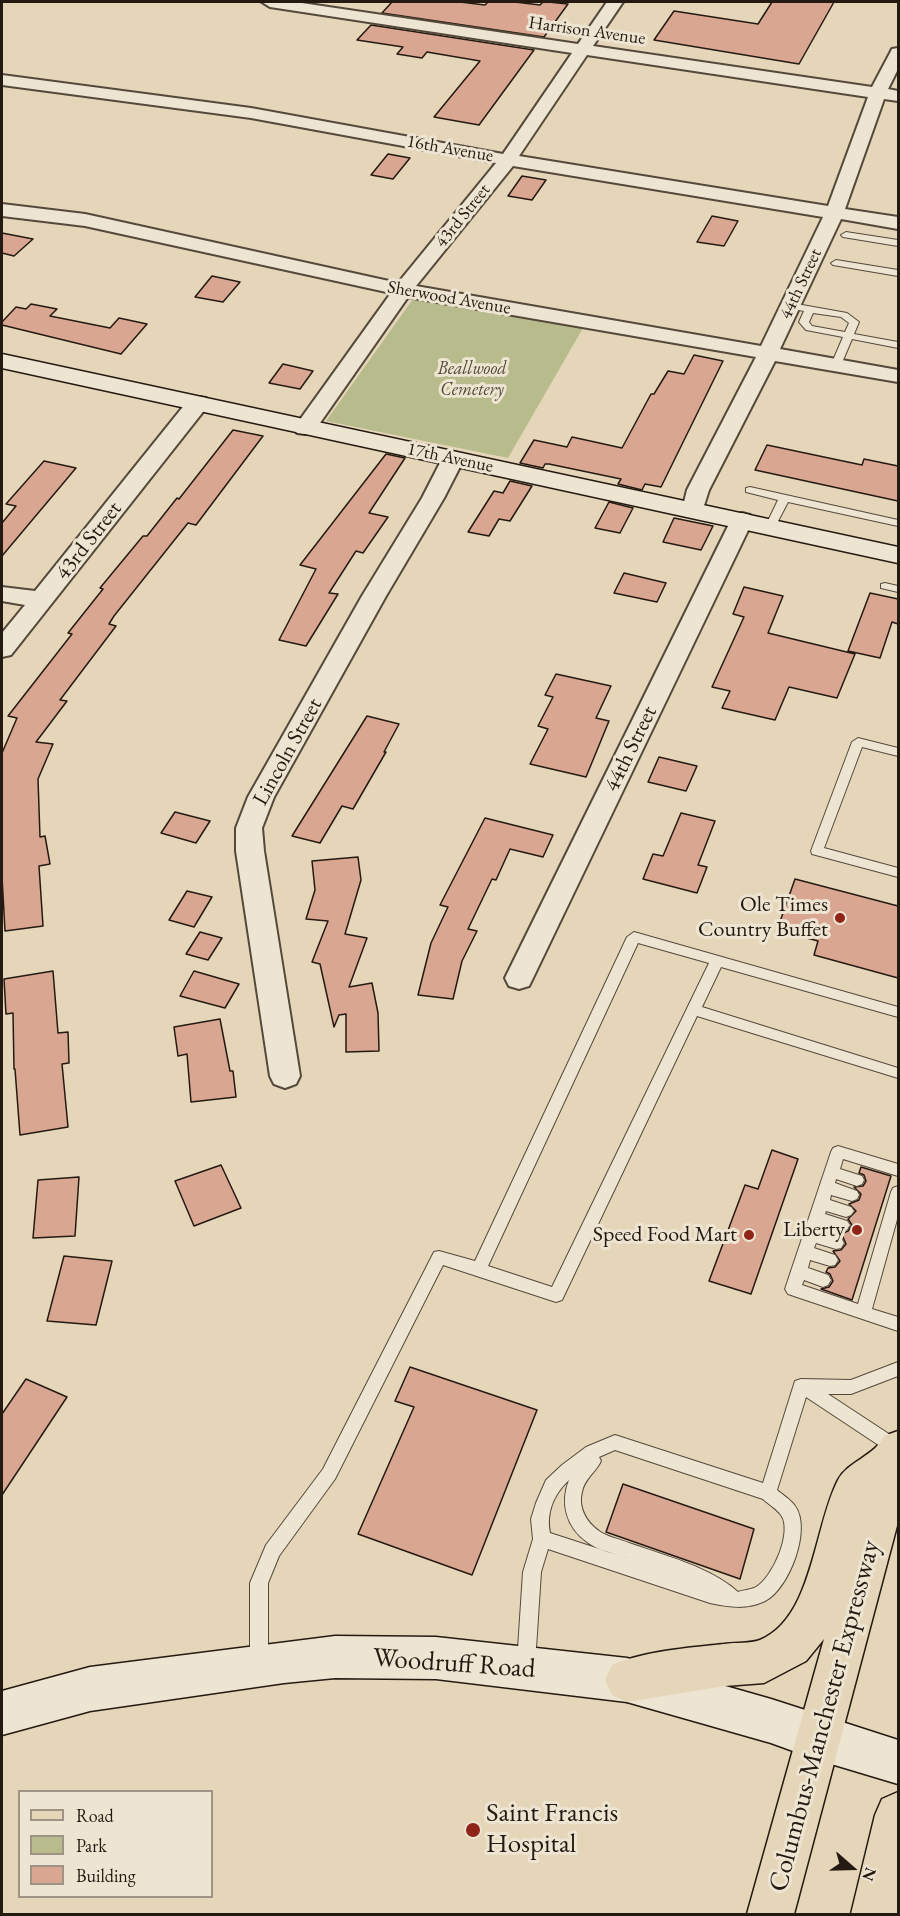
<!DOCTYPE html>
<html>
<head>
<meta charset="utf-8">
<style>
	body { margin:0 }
	#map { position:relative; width:900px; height:1916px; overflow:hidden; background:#e5d5b9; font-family:"EB Garamond",serif }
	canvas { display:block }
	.frame { position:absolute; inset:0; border:3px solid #251a11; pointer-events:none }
	.legend { position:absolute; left:18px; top:1790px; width:195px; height:108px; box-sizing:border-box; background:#eee4d2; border:2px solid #9e9385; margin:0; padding:8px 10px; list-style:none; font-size:18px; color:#251a11 }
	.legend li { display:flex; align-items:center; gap:12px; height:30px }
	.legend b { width:30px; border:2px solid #9e9385 }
	.north { position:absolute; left:822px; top:1838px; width:60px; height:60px; -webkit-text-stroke:4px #eee4d2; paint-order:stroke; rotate:110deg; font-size:16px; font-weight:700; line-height:24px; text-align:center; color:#251a11 }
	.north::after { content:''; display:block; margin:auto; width:21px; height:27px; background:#251a11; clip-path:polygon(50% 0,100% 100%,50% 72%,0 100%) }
</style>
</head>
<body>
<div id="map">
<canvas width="900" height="1916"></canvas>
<div class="frame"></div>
<ul class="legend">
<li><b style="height:8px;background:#e5d5b9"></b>Road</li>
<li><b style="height:16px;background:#b8bc8d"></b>Park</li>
<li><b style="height:16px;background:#d9a692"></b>Building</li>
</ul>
<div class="north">N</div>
</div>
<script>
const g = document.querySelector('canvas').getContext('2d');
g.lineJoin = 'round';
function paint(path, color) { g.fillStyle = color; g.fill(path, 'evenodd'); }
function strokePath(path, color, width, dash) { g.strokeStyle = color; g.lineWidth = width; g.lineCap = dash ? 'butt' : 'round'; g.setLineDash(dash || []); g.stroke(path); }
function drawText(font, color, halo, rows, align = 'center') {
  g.font = font + ' "EB Garamond",serif'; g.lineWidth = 6; g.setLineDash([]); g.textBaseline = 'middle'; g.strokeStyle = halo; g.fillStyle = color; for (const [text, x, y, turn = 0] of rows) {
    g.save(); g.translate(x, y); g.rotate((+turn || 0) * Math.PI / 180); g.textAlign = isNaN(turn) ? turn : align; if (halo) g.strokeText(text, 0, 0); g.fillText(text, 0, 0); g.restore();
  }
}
const green = new Path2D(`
	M413,299L583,328L508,458L326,421Z`);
const building = new Path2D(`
	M392,2H460L485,5L488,2H515L540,5L543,2H548L568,4L544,37L382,13Z
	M772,2H834L799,64L654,40L674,11L758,24Z
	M371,25L534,50L479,125L434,117L480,61L427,52L422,58L397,54L403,47L357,40Z
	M388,154L410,158L393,179L371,175Z
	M522,176L546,180L532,200L508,196Z
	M712,216L738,221L724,246L697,242Z
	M2,233L33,239L14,256L2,253Z
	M212,276L240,282L223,302L195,297Z
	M31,304L57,309L50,316L110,328L119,318L147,324L121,354L2,325V322L16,307L26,309Z
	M694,355L723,361L661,487L645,484L642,490L618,484L621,479L549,464H545L543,468L520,463L534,440L567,447L572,437L622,448L651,394H654L668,371L684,374Z
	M283,364L313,371L300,389L269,383Z
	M233,430L263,436L196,525L188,523L114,616L109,624L116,626L60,700L67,701L36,742L53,744L38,779L40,837L45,836L50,864L39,866L43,926L5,931L2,877V753L17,718L8,716L72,634L68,633L103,589L100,588L143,536H147L177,498L179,499Z
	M767,445L862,465L864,459L898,466V501L755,470Z
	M386,454L405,458L369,513L388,517L363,553L356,551L329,593L338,594L306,646L279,640L316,569L300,565Z
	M44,461L76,468L2,556V523L16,506L6,504Z
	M510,481L532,486L510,521L499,519L489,536L468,532L494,491L503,493Z
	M609,502L633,508L620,533L595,528Z
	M674,518L713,526L701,550L663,542Z
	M624,573L666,583L657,602L614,593Z
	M744,587L783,596L768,633L855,654L837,698L789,687L775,720L722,708L730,691L712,687L744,617L733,614Z
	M870,593L898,599V624L892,622L880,658L848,651Z
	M556,674L611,686L596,718L609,721L586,777L530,764L548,729L538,726L553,697L545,695Z
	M367,716L399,724L384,752H386L353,809L342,806L320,843L292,836Z
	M659,757L697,766L686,791L648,782Z
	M175,812L210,821L196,843L161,833Z
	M681,813L715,821L698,865L707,867L697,893L643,879L653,854L663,856Z
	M485,818L553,835L543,857L510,849L496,880L492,879L468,929L477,931L462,961L453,999L418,995L431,943L448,907L440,905Z
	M358,857L361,880L345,934L367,938L349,987L372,983L378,1013L379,1051L346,1052V1014L339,1015L334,1027L320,964L312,962L328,921L306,919L315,890L312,861Z
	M795,879L898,906V978L814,955L818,941L777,930Z
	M187,891L212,897L194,927L169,920Z
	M200,932L222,938L208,960L186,954Z
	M53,971L58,1033L68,1032L69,1063L62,1064L68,1127L20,1135L15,1069H14L13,1013L6,1014L4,979Z
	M194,971L239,984L225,1008L180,996Z
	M220,1019L230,1071H233L236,1097L191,1102L187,1054L178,1056L174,1027Z
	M772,1150L798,1159L751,1294L709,1281L745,1185L758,1189Z
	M221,1165L241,1208L194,1226L175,1181Z
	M861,1167L891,1176L852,1300L821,1289L829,1287L833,1281L830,1274L826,1272L828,1268L835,1267L840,1261L833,1251L841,1250L846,1244L843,1237L839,1235L848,1231L852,1225L848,1219L856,1211L849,1204L859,1200L861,1194L854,1187L863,1186L866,1181L864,1175L859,1173Z
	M79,1177L75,1236L33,1238L38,1180Z
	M64,1256L112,1261L96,1325L47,1321Z
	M410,1367L537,1410L472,1575L358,1534L414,1407L395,1401Z
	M26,1379L67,1397L2,1495V1414Z
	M623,1484L754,1529L740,1579L606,1532Z`);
const lane = new Path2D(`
	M846,232L898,240V246L843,237L841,235Z
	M836,260L898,270V276L833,265L831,263Z
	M791,303L847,313L859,322L854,334L898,342V348L852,339L841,365L833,367L831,365L843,337L806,330L799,322L804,311L788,308V304ZM813,313L841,317L849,323L845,332L812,326L809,322Z
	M750,487L898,520V526L788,502L774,529H766L765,527L778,500L746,492V488Z
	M885,583L898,586V592L881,588V584Z
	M858,738L898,748V756L862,747L824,848L898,868V877L812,854L811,851L852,742Z
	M634,932L898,1007V1017L721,967L702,1007L898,1068V1078L697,1016L562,1300L556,1302L443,1265L335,1479L279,1556L268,1583V1664L265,1670L259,1673L253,1670L250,1664V1583L266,1545L323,1469L434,1252L439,1251L475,1261L627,937ZM638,943L709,963L552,1287L488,1266Z
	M838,1146L898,1164V1176L843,1159L840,1169L862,1176L864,1180L862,1184L857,1186L836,1179L835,1183L857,1191L859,1195L857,1199L852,1201L831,1195L830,1200L851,1207L854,1211L851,1215L846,1217L826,1211L825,1214L847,1221L850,1225L847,1229L842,1231L821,1226L820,1231L841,1238L844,1243L841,1248L836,1249L816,1243L814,1248L835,1255L838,1260L835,1265L830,1266L810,1260L808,1268L828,1275L831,1280L828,1285L823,1287L804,1280L802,1285L858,1304L891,1192L893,1188L898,1186V1216L872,1309L898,1317V1331L788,1294L785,1289L831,1152L833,1148Z
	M898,1362V1376L851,1394H828L898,1440V1456L892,1454L806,1397L777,1490C783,1495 791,1500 795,1506C812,1529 789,1589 765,1601C746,1610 729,1607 710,1603L548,1549L541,1572L535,1664L532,1670L526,1673L520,1670L517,1664L523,1572L533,1539L531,1519L536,1503L546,1480L562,1465L586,1447L615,1435L763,1483L795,1381L801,1379L851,1380ZM615,1450L763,1499C768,1504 777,1509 781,1515C793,1531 773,1577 756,1587C751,1590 743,1590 738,1592C711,1567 663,1555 629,1543C620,1539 607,1537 599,1531C586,1522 578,1507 582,1492C584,1479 596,1472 601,1461L599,1457ZM569,1480C560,1503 566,1527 587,1542C598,1551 617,1554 630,1559L550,1533C546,1512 554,1494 569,1480Z`);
const street = new Path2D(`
	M262,2H295L578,44L607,2H623L593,46L872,87L890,53L892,49L898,48V69L888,89L898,91V101L884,99L845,209L898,217V229L841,219L780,349L898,370V382L775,361L709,490L701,515L693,517L685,515L682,510L687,490L756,357L408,297L313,433L305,434L297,433L294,428L391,293L85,226L2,216V204L85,214L398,283L496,163L251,118L2,85V75L251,108L503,154L572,53L270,7ZM587,55L868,97L828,206L519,156ZM513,166L823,217L761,346L416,286Z
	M198,397L206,398L209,403L206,408L11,655L2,657V633L25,605L2,601V587L35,591L190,398Z
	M453,452L461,454L464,459L444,498L386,596L274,797L262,828L264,851L300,1076L296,1084L285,1088L274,1084L270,1076L236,851V828L248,797L362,596L422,498L442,459L445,454Z
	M742,513L750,515L753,520L533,978L529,986L519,989L509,986L505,978L731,520L734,515Z`);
const secondary = new Path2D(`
	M2,354L898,547V563L2,368Z
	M335,1636L436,1637L627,1658L771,1699L898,1740V1784L818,1760L771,1743L627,1702L436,1679L335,1678L284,1683L90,1711L2,1735V1691L90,1667Z`);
const primary = new Path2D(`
	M898,1431V1522L794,1914H747L824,1639L806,1661L764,1683L725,1686L627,1702L612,1695L605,1680L612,1665C645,1651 687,1648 724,1644C735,1642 750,1644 760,1640C813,1618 814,1526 838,1480C848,1461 875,1456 884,1436Z
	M898,1792V1914H851L875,1815L882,1799Z`);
const markers = [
	[840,918,6,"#8f2418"],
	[857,1230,6,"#8f2418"],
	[749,1235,6,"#8f2418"],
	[473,1830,8,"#8f2418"]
];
const farStreetnames = [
	["Harrison Avenue",587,31,8],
	["16th Avenue",450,149,10],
	["43rd Street",463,216,-51],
	["44th Street",801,284,-65],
	["Sherwood Avenue",449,298,10],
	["17th Avenue",450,458,12]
];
const farParknames = [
	["Beallwood",472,369],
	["Cemetery",472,390]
];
const streetNames = [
	["43rd Street",89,541,-52],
	["44th Street",631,749,-64],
	["Lincoln Street",288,752,-61]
];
const poiNames = [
	["Ole Times",828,905],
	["Country Buffet",828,930],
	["Liberty",845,1230],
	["Speed Food Mart",737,1235]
];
const nearStreetnames = [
	["Woodruff Road",454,1664,4],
	["Columbus-Manchester Expressway",825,1716,-75]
];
const nearPoinames = [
	["Saint Francis",486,1814],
	["Hospital",486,1845]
];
paint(green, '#b8bc8d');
paint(building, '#d9a692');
strokePath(building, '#251a11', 1.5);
strokePath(lane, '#55493b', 2);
strokePath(street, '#55493b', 4);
strokePath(secondary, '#251a11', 3);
strokePath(primary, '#251a11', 3);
paint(lane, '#eee4d2');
paint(street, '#eee4d2');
paint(secondary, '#eee4d2');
paint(primary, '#e5d5b9');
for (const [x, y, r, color] of markers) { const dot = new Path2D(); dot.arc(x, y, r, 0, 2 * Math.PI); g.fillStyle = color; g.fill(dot); strokePath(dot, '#eee4d2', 2); }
drawText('18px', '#251a11', '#eee4d2', farStreetnames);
drawText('italic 18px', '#514b36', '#eee4d2', farParknames);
drawText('22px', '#251a11', '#eee4d2', streetNames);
drawText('22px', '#251a11', '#eee4d2', poiNames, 'right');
drawText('27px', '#251a11', '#eee4d2', nearStreetnames);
drawText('27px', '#251a11', '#eee4d2', nearPoinames, 'left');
</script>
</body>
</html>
